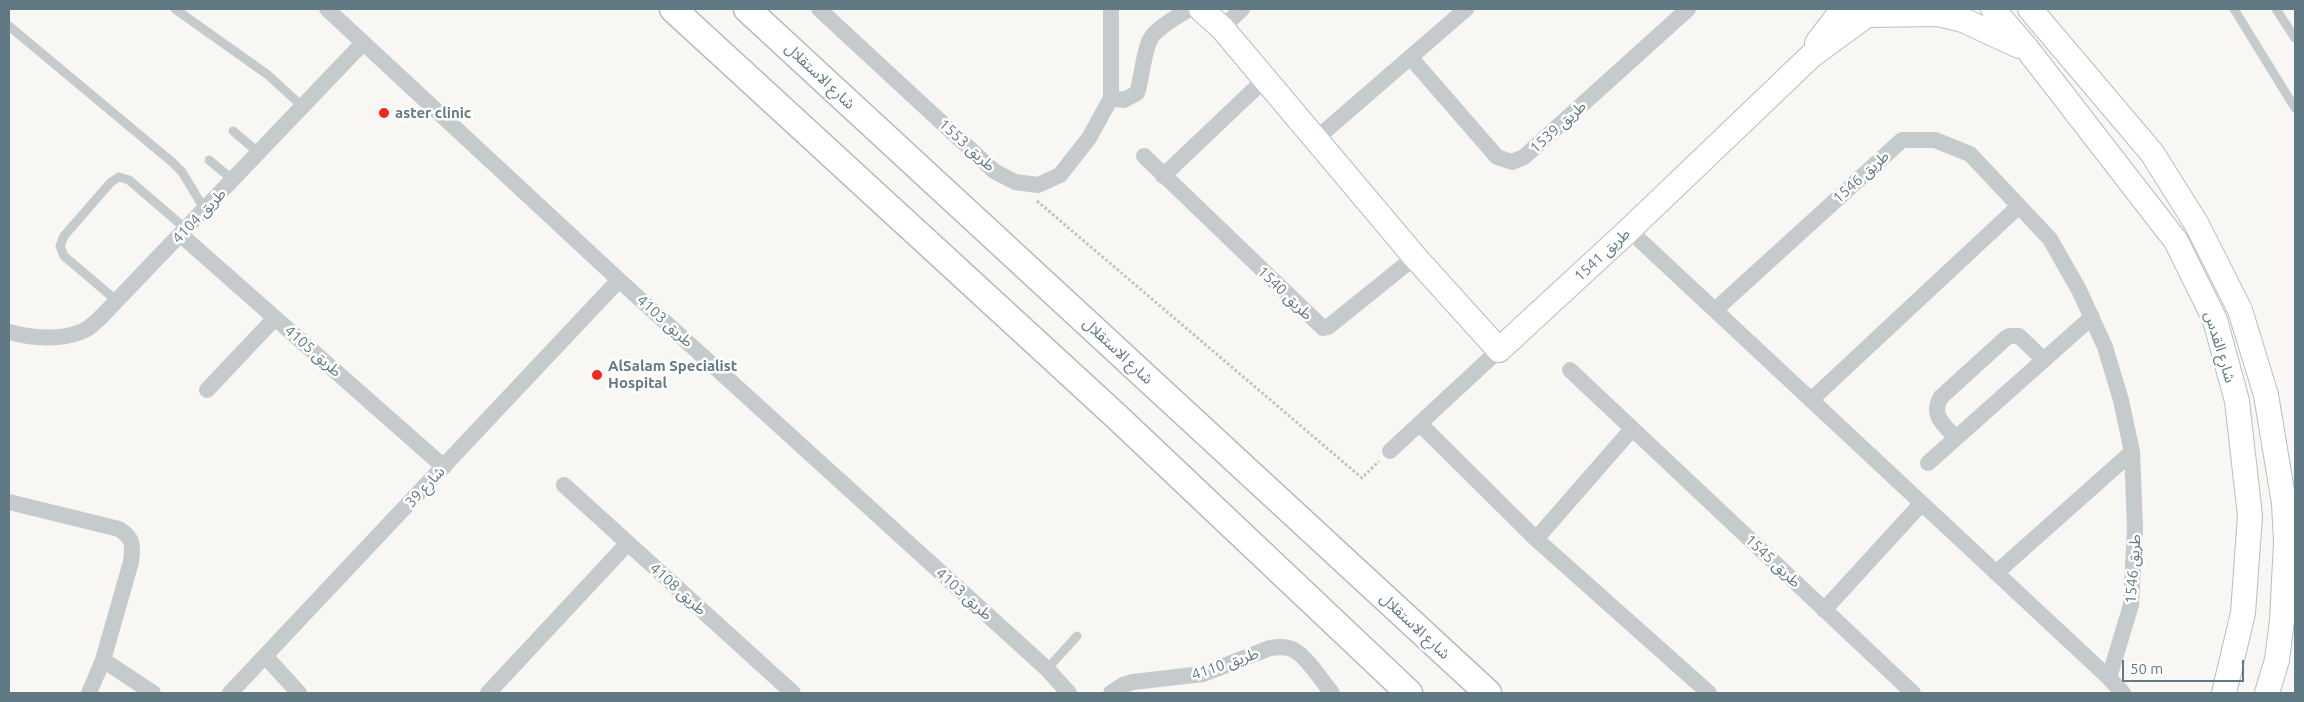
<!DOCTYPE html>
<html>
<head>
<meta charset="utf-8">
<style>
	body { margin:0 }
	#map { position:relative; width:2304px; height:702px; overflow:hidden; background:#f8f7f4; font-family:Ubuntu,sans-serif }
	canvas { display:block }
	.frame { position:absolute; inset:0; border:10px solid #607982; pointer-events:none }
	.scale { position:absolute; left:2122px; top:660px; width:122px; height:22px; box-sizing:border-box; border:2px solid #607982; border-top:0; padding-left:6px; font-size:15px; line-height:18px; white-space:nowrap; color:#607982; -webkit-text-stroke:4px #fff; paint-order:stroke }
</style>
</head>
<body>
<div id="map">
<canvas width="2304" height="702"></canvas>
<div class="frame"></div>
<div class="scale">50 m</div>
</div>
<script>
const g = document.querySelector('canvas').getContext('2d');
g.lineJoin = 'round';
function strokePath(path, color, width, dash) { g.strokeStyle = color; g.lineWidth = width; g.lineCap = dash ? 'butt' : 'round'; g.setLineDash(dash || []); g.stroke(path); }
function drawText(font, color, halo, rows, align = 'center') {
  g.font = font + ' Ubuntu,"Noto Sans Arabic",sans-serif'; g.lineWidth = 5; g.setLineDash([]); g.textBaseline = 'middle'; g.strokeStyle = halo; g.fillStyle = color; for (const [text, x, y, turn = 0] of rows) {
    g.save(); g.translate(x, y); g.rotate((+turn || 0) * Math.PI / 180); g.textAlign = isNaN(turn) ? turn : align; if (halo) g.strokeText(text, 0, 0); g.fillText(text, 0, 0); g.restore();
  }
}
const path = new Path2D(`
	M1037,201L1362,478L1379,461`);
const lane = new Path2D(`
	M175,9L268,75L303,107
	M2234,9L2295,108
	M2276,9L2295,38
	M9,26L172,162L182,172L205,210
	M233,131L259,153
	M209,160L233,180
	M117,301L64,256L60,246L64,236L111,182L119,177L129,180L186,229
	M1047,669L1077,636`);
const street = new Path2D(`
	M327,9L619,280L1047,669L1069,693
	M819,9L994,171L1015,182L1038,185L1060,175L1089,138L1111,98V9
	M1222,28L1242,9
	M1411,58L1497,157L1512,162L1524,157L1688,9
	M1111,98L1124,100L1137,93C1142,79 1144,43 1154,34C1163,24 1177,17 1189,9
	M1317,138L1466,9
	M1144,156L1323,328L1328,327L1415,257
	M1163,176L1264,80
	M1629,230L2109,678L2123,693
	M181,235L444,467
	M1715,310L1902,140H1935L1970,154L2050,239L2079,290L2105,347L2121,400L2132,452L2135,528L2131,605L2109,678
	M9,332C32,338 60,341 83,331C90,328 97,321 102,316L363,43
	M1570,370L1913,693
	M207,390L275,318
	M1811,400L2019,206
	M1420,424L1536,539L1709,693
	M1956,438C1944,425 1930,415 1941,397L2006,338L2010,336H2019L2044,360
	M1390,451L1499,350
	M1928,463L2092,317
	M564,485L793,693
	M9,502L119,529C134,539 133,545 131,562L103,660L89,693
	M1536,539L1632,429
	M1996,573L2132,452
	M1824,610L1921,504
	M265,656L299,693
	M103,660L153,693
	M230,693L619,280
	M488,693L628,543
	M1111,693L1123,685L1133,682L1203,674L1270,648C1278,647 1287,646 1294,650C1307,657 1322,681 1332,693`);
const secondary = new Path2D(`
	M1201,9L1222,28L1415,257L1499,350L1629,230L1811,56L1875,9
	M1993,9L2028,50L2176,241L2215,320L2237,401L2250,516L2243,613L2224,693
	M2030,9L2152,153L2196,223L2240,310L2266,395L2284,503L2286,542L2282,620L2277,660L2267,693
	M1868,15L1938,14L1963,20L2019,46
	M1817,43L1843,9`);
const primary = new Path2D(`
	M673,9L1115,415L1409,693
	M747,9L1488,693`);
const markers = [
	[384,113,6,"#f32719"],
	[597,375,6,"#f32719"]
];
const streetNames = [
	["شارع الاستقلال",820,76,43],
	["طريق 1539",1558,127,-42],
	["طريق 1553",967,145,42],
	["طريق 1546",1861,177,-42],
	["طريق 4104",199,216,-46],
	["طريق 1541",1602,255,-43],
	["طريق 1540",1285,293,44],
	["طريق 4103",665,321,42],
	["شارع القدس",2220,347,73],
	["طريق 4105",313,351,41],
	["شارع الاستقلال",1118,351,43],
	["شارع 39",425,487,-47],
	["طريق 1545",1773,561,43],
	["طريق 1546",2133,569,-86],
	["طريق 4108",678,589,42],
	["طريق 4103",964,594,42],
	["شارع الاستقلال",1415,626,43],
	["طريق 4110",1225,664,-19]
];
const poiNames = [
	["aster clinic",395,113],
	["AlSalam Specialist",608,366],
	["Hospital",608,383]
];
strokePath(secondary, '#b7bec1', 26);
strokePath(primary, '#b5bcbf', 29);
strokePath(path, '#bec2c3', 3, [2.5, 2.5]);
strokePath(lane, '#c5cacd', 9);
strokePath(street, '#c5cacd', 16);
strokePath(secondary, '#fff', 24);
strokePath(primary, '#fff', 26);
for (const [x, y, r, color] of markers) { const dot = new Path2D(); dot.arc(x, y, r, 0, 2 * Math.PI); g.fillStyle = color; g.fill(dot); strokePath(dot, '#fff', 2); }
drawText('15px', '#607982', '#fff', streetNames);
drawText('bold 15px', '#607982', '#fff', poiNames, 'left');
</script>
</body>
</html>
